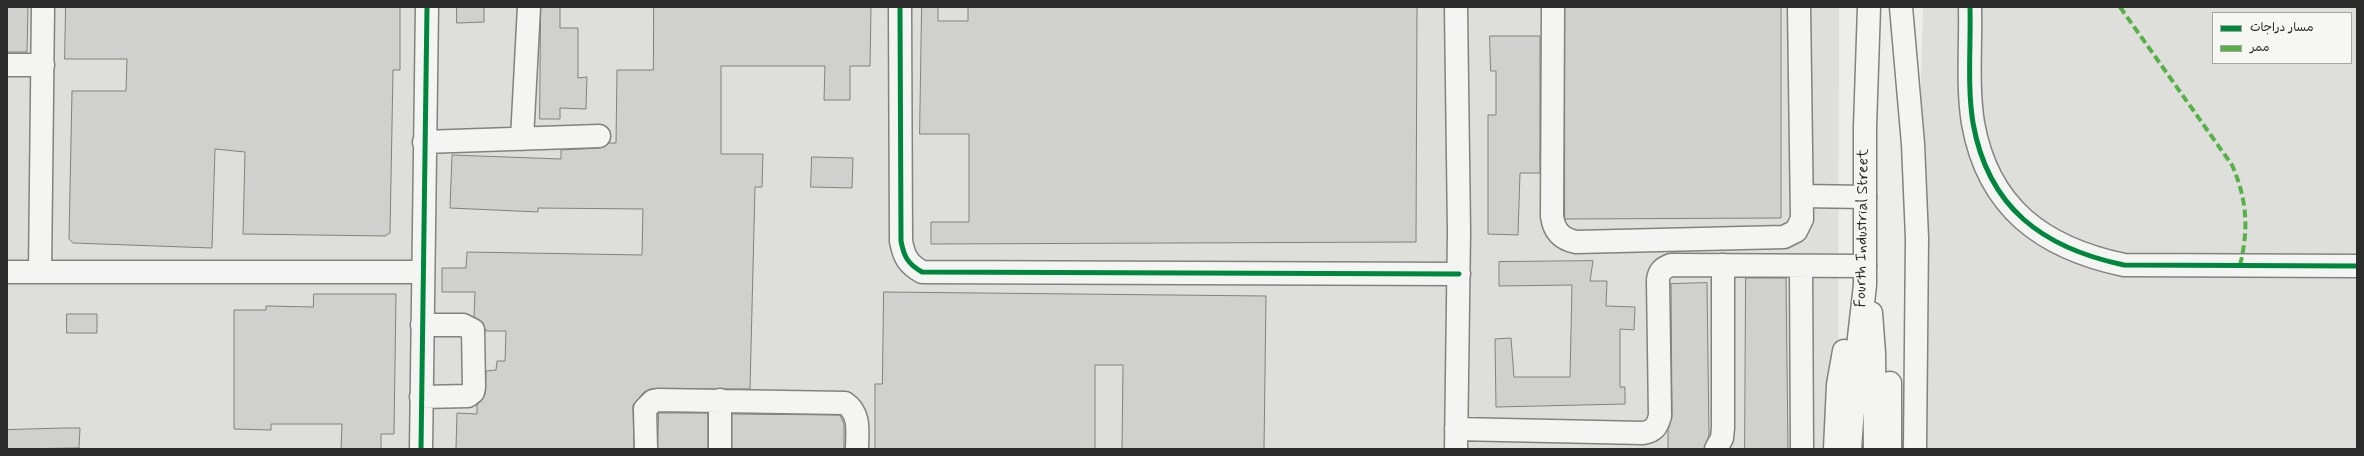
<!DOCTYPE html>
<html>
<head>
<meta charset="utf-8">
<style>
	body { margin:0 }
	#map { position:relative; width:2364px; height:456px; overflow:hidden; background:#ededeb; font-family:Mynerve,"Playpen Sans Arabic",sans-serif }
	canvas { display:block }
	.frame { position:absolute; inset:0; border:8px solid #2b2b2b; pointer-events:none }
	.legend { position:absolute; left:2212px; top:12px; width:140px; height:52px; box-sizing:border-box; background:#f6f6f2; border:1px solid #a5a5a2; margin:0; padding:5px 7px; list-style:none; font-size:12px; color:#2b2b2b }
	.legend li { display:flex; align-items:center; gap:8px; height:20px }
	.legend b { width:20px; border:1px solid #a5a5a2 }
</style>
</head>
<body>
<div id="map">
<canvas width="2364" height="456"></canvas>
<div class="frame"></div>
<ul class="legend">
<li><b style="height:5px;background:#00873e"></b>مسار دراجات</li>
<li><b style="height:5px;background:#56b246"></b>ممر</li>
</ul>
</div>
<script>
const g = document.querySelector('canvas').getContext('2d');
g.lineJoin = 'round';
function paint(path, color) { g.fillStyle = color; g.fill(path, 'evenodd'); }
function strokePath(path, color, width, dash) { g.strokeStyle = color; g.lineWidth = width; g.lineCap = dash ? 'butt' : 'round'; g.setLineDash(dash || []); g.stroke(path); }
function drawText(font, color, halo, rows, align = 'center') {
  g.font = font + ' Mynerve,sans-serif'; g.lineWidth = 3; g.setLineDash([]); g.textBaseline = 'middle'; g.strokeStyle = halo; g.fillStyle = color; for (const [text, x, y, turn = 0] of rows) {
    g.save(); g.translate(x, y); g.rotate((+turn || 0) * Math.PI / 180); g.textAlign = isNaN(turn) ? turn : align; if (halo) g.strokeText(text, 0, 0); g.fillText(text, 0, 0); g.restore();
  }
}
const built = new Path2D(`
	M7,7H1839L1838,449H7Z
	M1923,7H2357V449H1911ZM2213,13H2351V63H2213Z`);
const building = new Path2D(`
	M7,7H28L27,52H7Z
	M66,7H400V70H393L390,233L385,236L243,234L245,152L215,149L212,248L73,243L69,239L72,91H126L127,59H65Z
	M457,7H484V22L457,23Z
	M541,7H560V28H578V78L587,77L586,109L560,108V119H540Z
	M654,7H871L870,66H850V100H824L825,66H721V154H763L762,187H755L750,389H650L644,392L633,405L634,449H456L457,413L477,414V405L485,394L486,371L496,370L497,361H505L506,331H486L483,323L474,317L475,292H442V268H466L467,252L642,255L643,209L538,208V212L450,208L452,155L561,159V150L599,148L609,143H616L617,70H653Z
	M922,7H938V21H968V7H1417L1416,242L931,244V222H969V134H920Z
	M1565,7H1781V218L1565,219Z
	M1490,36H1540V173H1520L1518,235L1488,234V115H1496V71H1491Z
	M812,157L853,158L852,188L811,187Z
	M1593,261L1590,281H1607L1606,306L1635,307L1634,330L1620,329V387H1625V404L1496,407L1495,339L1511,338L1514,377H1570L1572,285L1499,286V262Z
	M1746,278H1786L1788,449H1745Z
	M1707,283L1709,436L1704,449H1668V430L1672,416L1671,284Z
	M884,292L1266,296L1264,449H1122L1123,365H1095V449H875V384H882Z
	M314,294H396L394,434H381V449H341L342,424H271V430L234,429V310H266V306L313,307Z
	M67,314H97V333H67Z
	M659,413H708V449H658Z
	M732,414L840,415L844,424V449H732Z
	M63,428H80L79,448L7,449V430Z`);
const minor = new Path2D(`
	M900,7L901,241C904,257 908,264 922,272L1459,274
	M1456,7L1459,232L1456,449
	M1553,7L1552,216C1554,231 1561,239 1576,242L1784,237L1796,231L1802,219L1799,7
	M1970,7C1971,45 1967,86 1973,123C1988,208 2043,248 2124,265L2357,266
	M7,65H43
	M522,139L529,7
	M424,142L599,136
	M1802,196L1865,197
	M1801,266L1802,449
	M7,272H422
	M40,272L43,7
	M421,397L468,396L473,392L474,387L473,330L463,325H422
	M1456,429L1643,433C1654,431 1657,427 1660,416L1658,280C1659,271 1663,268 1671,265L1865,266
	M421,449L427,7
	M646,449L645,409L653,401L658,400L845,403C861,414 857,432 857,449
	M720,449V400
	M1716,449L1722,438L1723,428V265`);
const major = new Path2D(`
	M1901,7L1913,144L1917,238L1915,449
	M1871,313L1874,353L1875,449
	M1890,383V449
	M1835,449L1838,385L1844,351
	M1850,449L1856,364L1865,285V127L1869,7`);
const quiet = new Path2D(`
	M2120,7L2232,165C2247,199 2249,229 2240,265`);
const cycleway = new Path2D(`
	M900,7L901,241C904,257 908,264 922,272L1459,274
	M1970,7C1971,45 1967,86 1973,123C1988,208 2043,248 2124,265L2357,266
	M421,449L427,7`);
const streetNames = [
	["Fourth Industrial Street",1863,228,-89]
];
paint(built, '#dededb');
paint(building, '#d0d0cf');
strokePath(building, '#828281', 1);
strokePath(minor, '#828281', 25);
strokePath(major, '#828281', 25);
strokePath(minor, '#f4f4f2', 22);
strokePath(major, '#f4f4f2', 22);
strokePath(quiet, '#56b246', 4, [8, 4]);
strokePath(cycleway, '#00873e', 5);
drawText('16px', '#2b2b2b', '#f6f6f2', streetNames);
</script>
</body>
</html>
